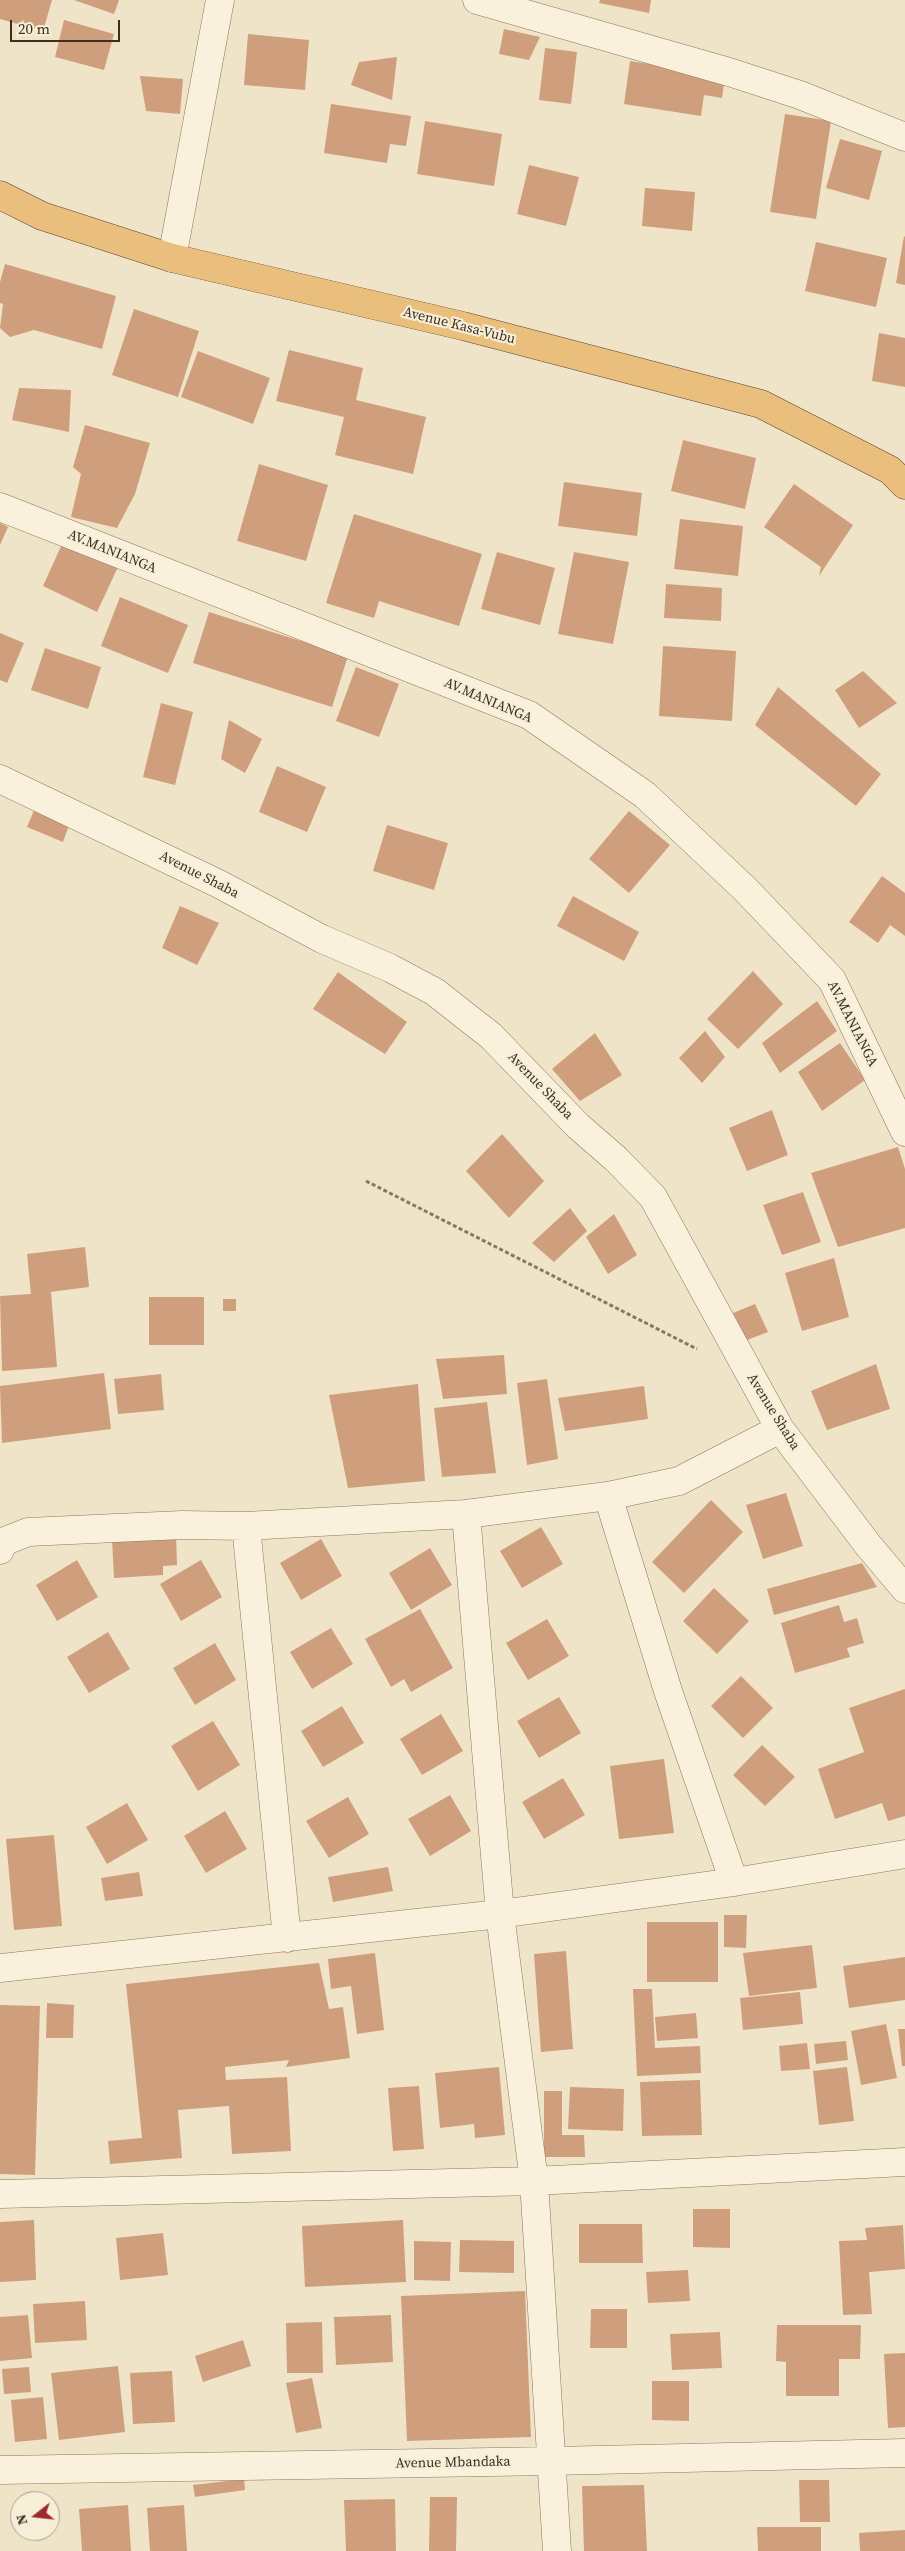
<!DOCTYPE html>
<html>
<head>
<meta charset="utf-8">
<style>
	body { margin:0 }
	#map { position:relative; width:905px; height:2551px; overflow:hidden; background:#f0e4c8; font-family:"Source Serif 4",serif }
	canvas { display:block }
	.north { position:absolute; left:10px; top:2491px; width:50px; height:50px; box-sizing:border-box; background:#f7eed8; border:1px solid #ada18e; border-radius:50%; rotate:254deg; font-size:14px; font-weight:700; line-height:20px; text-align:center; color:#3d2e20 }
	.north::after { content:''; display:block; margin:auto; width:18px; height:22px; background:#9e2a2b; clip-path:polygon(50% 0,100% 100%,50% 72%,0 100%) }
	.scale { position:absolute; left:10px; top:20px; width:110px; height:22px; box-sizing:border-box; border:2px solid #3d2e20; border-top:0; padding-left:6px; font-size:15px; line-height:18px; white-space:nowrap; color:#3d2e20; -webkit-text-stroke:4px #f7eed8; paint-order:stroke }
</style>
</head>
<body>
<div id="map">
<canvas width="905" height="2551"></canvas>
<div class="north">N</div>
<div class="scale">20 m</div>
</div>
<script>
const g = document.querySelector('canvas').getContext('2d');
g.lineJoin = 'round';
function paint(path, color) { g.fillStyle = color; g.fill(path, 'evenodd'); }
function strokePath(path, color, width, dash) { g.strokeStyle = color; g.lineWidth = width; g.lineCap = dash ? 'butt' : 'round'; g.setLineDash(dash || []); g.stroke(path); }
function drawText(font, color, halo, rows, align = 'center') {
  g.font = font + ' "Source Serif 4",serif'; g.lineWidth = 4.5; g.setLineDash([]); g.textBaseline = 'middle'; g.strokeStyle = halo; g.fillStyle = color; for (const [text, x, y, turn = 0] of rows) {
    g.save(); g.translate(x, y); g.rotate((+turn || 0) * Math.PI / 180); g.textAlign = isNaN(turn) ? turn : align; if (halo) g.strokeText(text, 0, 0); g.fillText(text, 0, 0); g.restore();
  }
}
const building = new Path2D(`
	M0,0H52L43,31L0,19Z
	M74,0H119L114,14Z
	M600,0H651L649,13L599,3Z
	M64,20L114,34L104,70L55,57Z
	M504,29L540,37L529,60L499,54Z
	M248,34L309,40L305,90L244,85Z
	M545,48L577,52L571,104L539,100Z
	M397,57L392,100L351,85L359,62Z
	M630,61L725,76L722,98L704,95L701,116L624,104Z
	M140,76L183,79L180,114L146,111Z
	M331,104L411,116L406,146L390,144L387,163L324,153Z
	M785,114L831,121L816,219L770,212Z
	M425,121L502,134L494,186L417,174Z
	M840,139L882,151L869,200L826,188Z
	M529,165L579,177L566,226L517,214Z
	M645,188L695,192L692,231L642,226Z
	M904,236L905,237V285L896,283Z
	M816,242L887,258L876,307L805,291Z
	M5,264L116,296L102,349L34,330L10,337L0,328L3,304L0,303V282Z
	M134,309L199,331L178,397L112,375Z
	M879,333L905,338V387L872,381Z
	M289,350L363,368L356,400L426,417L413,474L335,455L344,417L276,401Z
	M198,351L270,378L253,424L181,397Z
	M19,388L71,390L69,432L12,420Z
	M85,425L150,443L135,494L117,528L71,517L81,474L73,467Z
	M683,440L756,458L745,509L671,491Z
	M259,464L328,485L306,561L237,541Z
	M564,482L642,493L637,536L558,526Z
	M794,484L853,525L819,576L821,567L764,527Z
	M354,514L482,554L459,626L379,601L374,618L326,603Z
	M680,519L743,526L738,576L674,569Z
	M0,523L8,527L0,545Z
	M63,542L118,567L97,612L43,586Z
	M497,552L555,568L540,625L481,609Z
	M574,552L629,562L613,644L558,634Z
	M666,584L722,588L721,621L664,618Z
	M120,597L188,625L168,673L101,646Z
	M209,612L348,656L332,707L193,663Z
	M0,633L24,643L7,683L0,680Z
	M663,646L736,651L732,721L659,716Z
	M45,648L101,667L88,709L31,690Z
	M356,667L399,684L379,737L336,721Z
	M863,671L897,703L859,728L835,690Z
	M778,687L881,774L856,806L755,725Z
	M161,703L193,712L175,785L143,777Z
	M229,720L262,739L245,773L221,759Z
	M277,766L326,787L307,832L259,812Z
	M35,808L70,823L63,842L27,827Z
	M629,811L670,845L629,893L589,859Z
	M387,825L448,843L434,890L373,871Z
	M882,876L905,893V936L890,925L878,943L849,922Z
	M573,896L639,932L624,961L557,926Z
	M180,906L219,923L197,965L162,948Z
	M753,971L783,1004L738,1049L707,1019Z
	M338,972L407,1022L385,1054L313,1009Z
	M817,1001L837,1031L780,1073L762,1043Z
	M705,1031L725,1057L702,1083L679,1058Z
	M595,1033L622,1075L580,1101L552,1069Z
	M840,1043L865,1080L822,1111L798,1072Z
	M772,1110L788,1155L747,1171L729,1128Z
	M502,1134L544,1181L509,1218L466,1171Z
	M898,1147L905,1169V1228L838,1247L811,1173Z
	M803,1192L821,1242L782,1255L763,1205Z
	M570,1208L587,1231L554,1262L532,1243Z
	M614,1214L637,1255L608,1274L586,1237Z
	M85,1247L89,1287L42,1293L51,1292L57,1367L2,1371L0,1296L31,1294L27,1254Z
	M834,1258L849,1317L802,1331L785,1273Z
	M149,1297H204V1345H149Z
	M223,1299H236V1311H223Z
	M755,1304L768,1332L747,1340L733,1313Z
	M504,1355L507,1394L443,1399L436,1359Z
	M876,1364L890,1409L827,1430L811,1391Z
	M104,1373L111,1429L2,1443L0,1386Z
	M161,1374L164,1410L118,1414L114,1379Z
	M547,1379L558,1459L527,1465L517,1383Z
	M418,1384L425,1481L348,1488L329,1395Z
	M644,1386L648,1419L565,1431L558,1398Z
	M487,1402L496,1473L442,1477L434,1408Z
	M786,1493L803,1546L763,1559L746,1505Z
	M711,1500L743,1532L684,1593L652,1562Z
	M541,1527L563,1564L522,1588L500,1551Z
	M176,1535L177,1565L163,1566V1575L114,1578L112,1539Z
	M321,1539L342,1576L301,1600L280,1563Z
	M430,1548L452,1585L411,1610L389,1573Z
	M77,1560L98,1597L57,1621L36,1585Z
	M201,1560L222,1597L181,1621L160,1584Z
	M862,1563L877,1587L774,1615L767,1589Z
	M714,1588L749,1621L717,1654L683,1621Z
	M839,1605L844,1622L857,1618L864,1643L847,1648L850,1657L795,1673L781,1623Z
	M420,1609L453,1668L411,1692L404,1679L391,1687L365,1639Z
	M547,1619L569,1656L528,1680L506,1643Z
	M331,1628L353,1664L312,1689L290,1652Z
	M108,1632L130,1669L89,1693L67,1657Z
	M215,1643L236,1680L195,1705L173,1668Z
	M741,1676L773,1708L743,1738L711,1706Z
	M905,1689V1816L888,1821L882,1803L835,1819L818,1769L864,1752L849,1708Z
	M559,1697L581,1733L539,1758L517,1721Z
	M342,1706L364,1743L323,1767L301,1731Z
	M441,1714L463,1751L422,1775L400,1739Z
	M213,1721L240,1765L198,1791L171,1746Z
	M762,1745L795,1777L765,1806L733,1775Z
	M664,1759L674,1833L619,1839L610,1766Z
	M563,1778L585,1815L544,1839L522,1802Z
	M450,1795L471,1831L430,1856L408,1819Z
	M348,1797L369,1834L329,1858L306,1821Z
	M127,1803L148,1840L107,1864L86,1827Z
	M225,1811L247,1849L206,1873L184,1836Z
	M54,1835L62,1926L14,1930L6,1839Z
	M388,1867L393,1891L333,1902L328,1877Z
	M139,1872L143,1896L105,1901L101,1878Z
	M724,1915H747L746,1948L724,1947Z
	M647,1922H718V1982H647Z
	M812,1945L817,1988L749,1996L743,1953Z
	M566,1951L573,2049L541,2052L534,1954Z
	M375,1953L384,2030L357,2034L351,1986L331,1989L328,1959Z
	M905,1957V2000L849,2008L843,1966Z
	M319,1963L329,2009L343,2007L350,2058L286,2067L289,2060L225,2067L226,2080L287,2077L291,2151L232,2154L229,2106L178,2110L182,2158L110,2164L108,2141L142,2138L126,1984Z
	M633,1989H652L655,2048L700,2046L701,2073L637,2076Z
	M800,1992L803,2024L743,2030L740,1998Z
	M47,2003L74,2005L73,2038H46Z
	M0,2005L40,2006L35,2175L0,2174Z
	M696,2013L698,2038L657,2041L655,2017Z
	M886,2024L897,2078L861,2085L851,2031Z
	M898,2029H905V2066H902Z
	M846,2041L848,2060L816,2064L814,2044Z
	M807,2043L810,2069L781,2071L779,2046Z
	M499,2067L505,2135L475,2138L474,2124L440,2128L435,2073Z
	M847,2067L854,2121L819,2125L813,2071Z
	M700,2080L702,2135L642,2136L640,2082Z
	M419,2086L424,2149L393,2151L388,2088Z
	M570,2087L624,2089L623,2131L568,2129Z
	M544,2091H562V2135H584L585,2157H544Z
	M693,2209H730V2248L693,2247Z
	M34,2220L36,2280L0,2282V2222Z
	M403,2220L406,2282L305,2287L302,2226Z
	M579,2224H642L643,2263H579Z
	M903,2225L905,2269L869,2272L872,2314L843,2315L839,2241L867,2240L865,2228Z
	M163,2233L168,2275L120,2280L116,2238Z
	M460,2240L514,2241V2273L459,2272Z
	M414,2241L451,2242L450,2281L414,2280Z
	M688,2270L690,2301L648,2303L646,2272Z
	M525,2291L531,2437L407,2441L401,2296Z
	M85,2301L87,2340L35,2343L33,2304Z
	M591,2309H627V2348H590Z
	M28,2315L32,2358L0,2361V2317Z
	M391,2315L393,2362L336,2365L334,2317Z
	M322,2322L323,2373H287L286,2323Z
	M777,2325H861L860,2359H839V2396H786V2362L776,2361Z
	M720,2332L722,2368L672,2370L670,2334Z
	M243,2340L251,2366L203,2382L195,2356Z
	M905,2353V2427L888,2428L884,2354Z
	M118,2366L125,2432L59,2440L51,2373Z
	M29,2367L31,2392L4,2394L2,2369Z
	M172,2371L175,2422L133,2424L130,2373Z
	M312,2378L322,2428L296,2433L286,2383Z
	M652,2381H689V2421L652,2420Z
	M43,2397L47,2439L15,2442L11,2400Z
	M244,2479L245,2490L195,2497L193,2485Z
	M799,2480H829L830,2522H800Z
	M644,2485L647,2551H584L582,2486Z
	M430,2497H457L456,2551H429Z
	M395,2499L396,2551H346L344,2500Z
	M128,2505L131,2551H82L79,2509Z
	M184,2505L187,2551H150L147,2508Z
	M757,2527H821V2551H758Z
	M905,2530V2551H860L859,2533Z`);
const path = new Path2D(`
	M366,1181L697,1349`);
const minor = new Path2D(`
	M477,0L729,72L800,95L905,137
	M172,258L220,0
	M0,507L529,715L645,795L745,889L832,980L905,1132
	M0,779L219,884L322,939L390,968L435,992L491,1036L578,1126L616,1159L653,1197L780,1429L868,1545L905,1589
	M608,1496L668,1691L734,1882
	M466,1514L500,1914L534,2181L557,2551
	M246,1526L287,1938
	M0,1550L3,1542L28,1532L182,1525L246,1526L466,1514L608,1496L679,1481L780,1429
	M0,1968L500,1914L734,1882L905,1854
	M0,2194L534,2181L905,2162
	M0,2470L552,2461L905,2453`);
const trunk = new Path2D(`
	M0,195L42,216L172,258L463,326L761,404L890,470L905,485`);
const streetNames = [
	["Avenue Kasa-Vubu",459,326,14],
	["AV.MANIANGA",112,552,22],
	["AV.MANIANGA",488,701,23],
	["Avenue Shaba",199,875,27],
	["AV.MANIANGA",852,1024,63],
	["Avenue Shaba",540,1086,46],
	["Avenue Shaba",773,1412,58],
	["Avenue Mbandaka",453,2463,-1]
];
paint(building, '#cf9f7d');
strokePath(minor, '#8d765c', 29);
strokePath(trunk, '#5b4430', 29);
strokePath(path, '#8d765c', 3, [4, 2.5]);
strokePath(minor, '#faf1dc', 28);
strokePath(trunk, '#eabe7c', 28);
drawText('14px', '#3d2e20', '#f7eed8', streetNames);
</script>
</body>
</html>
